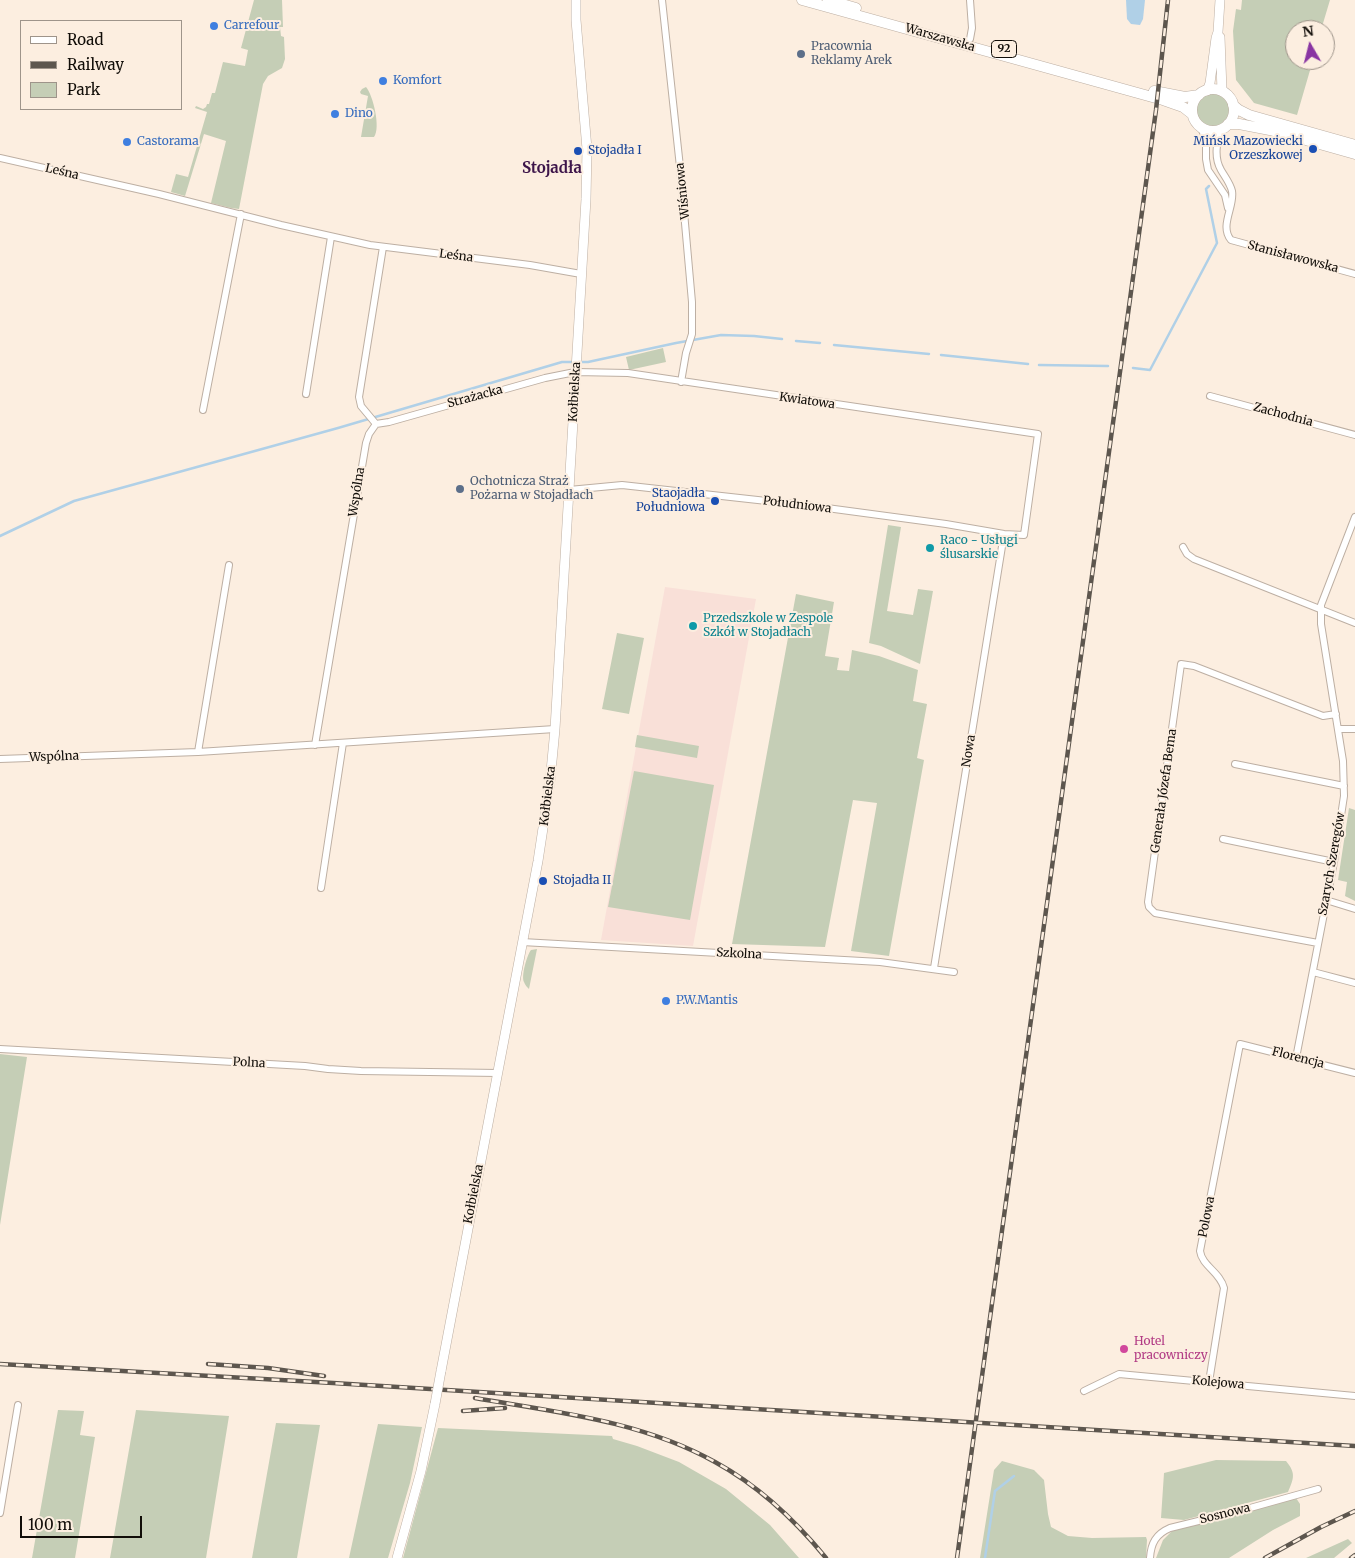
<!DOCTYPE html>
<html>
<head>
<meta charset="utf-8">
<style>
	body { margin:0 }
	#map { position:relative; width:1355px; height:1558px; overflow:hidden; background:#fceee0; font-family:Merriweather,serif }
	canvas { display:block }
	.legend { position:absolute; left:20px; top:20px; width:162px; height:90px; box-sizing:border-box; background:#fceee0; border:1px solid #9e948a; margin:0; padding:6px 9px; list-style:none; font-size:15px; color:#110d08 }
	.legend li { display:flex; align-items:center; gap:10px; height:25px }
	.legend b { width:25px; border:1px solid #9e948a }
	.north { position:absolute; left:1285px; top:20px; width:50px; height:50px; box-sizing:border-box; background:#fceee0; border:1px solid #9e948a; border-radius:50%; rotate:352deg; font-size:14px; font-weight:700; line-height:20px; text-align:center; color:#110d08 }
	.north::after { content:''; display:block; margin:auto; width:18px; height:22px; background:#8935a3; clip-path:polygon(50% 0,100% 100%,50% 72%,0 100%) }
	.scale { position:absolute; left:20px; top:1516px; width:122px; height:22px; box-sizing:border-box; border:2px solid #110d08; border-top:0; padding-left:6px; font-size:15px; line-height:18px; white-space:nowrap; color:#110d08; -webkit-text-stroke:4px #fceee0; paint-order:stroke }
</style>
</head>
<body>
<div id="map">
<canvas width="1355" height="1558"></canvas>
<ul class="legend">
<li><b style="height:6px;background:#fff"></b>Road</li>
<li><b style="height:6px;background:#5d564e"></b>Railway</li>
<li><b style="height:14px;background:#c5ceb6"></b>Park</li>
</ul>
<div class="north">N</div>
<div class="scale">100 m</div>
</div>
<script>
const g = document.querySelector('canvas').getContext('2d');
g.lineJoin = 'round';
function paint(path, color) { g.fillStyle = color; g.fill(path, 'evenodd'); }
function strokePath(path, color, width, dash) { g.strokeStyle = color; g.lineWidth = width; g.lineCap = dash ? 'butt' : 'round'; g.setLineDash(dash || []); g.stroke(path); }
function drawText(font, color, halo, rows, align = 'center') {
  g.font = font + ' Merriweather,serif'; g.lineWidth = 4; g.setLineDash([]); g.textBaseline = 'middle'; g.strokeStyle = halo; g.fillStyle = color; for (const [text, x, y, turn = 0] of rows) {
    g.save(); g.translate(x, y); g.rotate((+turn || 0) * Math.PI / 180); g.textAlign = isNaN(turn) ? turn : align; if (halo) g.strokeText(text, 0, 0); g.fillText(text, 0, 0); g.restore();
  }
}
const education = new Path2D(`
	M665,587L756,599L693,946L601,940Z`);
const green = new Path2D(`
	M254,0H282L283,27H280L281,36L284,37L285,59L282,68L268,76L263,84L239,209L231,208L211,203L226,141L204,134L185,196L171,192L176,174L188,177L207,112L195,108L196,106L203,109L206,107L207,104H209L212,93H215L223,62L245,66L248,50L241,48Z
	M1242,0H1330L1321,30H1295V60H1313L1297,115L1254,103L1236,80L1233,31L1236,9L1241,10Z
	M366,87C373,95 381,128 374,137H361L368,96L361,94L360,92L362,89Z
	M1196 110a17 17 0 1 1 34 0a17 17 0 1 1-34 0Z
	M663,348L666,362L629,370L626,357Z
	M888,525L901,527L887,611L913,615L918,589L933,591L920,664L881,646L869,643Z
	M796,594L834,602L825,656L839,658L837,670L849,671L852,650L879,656L918,670L913,701L927,704L917,758L924,760L889,956L851,951L877,803L853,800L825,947L732,944Z
	M617,633L644,638L629,714L602,709Z
	M637,735L699,746L697,758L635,747Z
	M634,771L714,785L690,920L608,907Z
	M1349,808L1355,810V901L1345,896L1347,882L1338,880Z
	M537,949L529,989C527,987 525,985 524,982C521,976 527,955 531,950Z
	M0,1054L27,1057L0,1225Z
	M58,1410L84,1411L80,1435L95,1437L75,1558H32Z
	M136,1410L229,1416L206,1558H110Z
	M276,1423L320,1425L297,1558H252Z
	M378,1424L422,1427L410,1483L388,1558H349Z
	M438,1428L612,1436L613,1439L637,1446L679,1462L726,1489L770,1525L799,1558H403Z
	M1216,1460L1286,1461C1296,1473 1294,1478 1288,1492L1184,1520L1161,1518L1164,1473Z
	M1002,1461L1034,1470L1044,1480L1048,1514L1051,1527L1068,1536L1092,1538L1146,1537L1147,1540L1146,1558H980L994,1470Z
	M1296,1498L1300,1504V1516L1273,1530L1229,1558H1156L1163,1540L1173,1530Z
	M1348,1539L1352,1543L1334,1558H1306Z`);
const water = new Path2D(`
	M1126,0H1145L1143,19L1140,25L1131,24L1127,19Z`);
const stream = new Path2D(`
	M796,341L820,343
	M834,345L929,354
	M941,355L1028,364
	M579,362H588L676,343L721,335L754,336L782,339
	M1039,365L1108,366
	M1133,368L1150,370L1217,243L1206,189L1209,186
	M0,536L74,501L338,428L562,362H574
	M985,1558L995,1491L1014,1476`);
const street = new Path2D(`
	M662,0L680,167L692,302V334L686,353L681,382
	M970,39L972,28L970,0
	M1201,128L1206,139V159L1208,170L1225,195L1228,208
	M1222,129C1216,141 1214,158 1221,170C1225,177 1230,183 1232,191C1235,206 1219,226 1231,240L1355,274
	M0,158L159,194L281,225L370,245L530,265L581,274
	M306,394L331,237
	M1210,396L1355,435
	M203,410L241,214
	M376,424L389,422L545,378L575,372L628,373L1038,434L1024,535L1004,534L946,524L812,506L622,485L569,490
	M376,424L361,406L359,397L383,247
	M1183,547L1187,554L1194,559L1355,623
	M1338,729H1355
	M315,745L366,443L369,434L376,424
	M198,752L229,565
	M0,759L198,752L555,729
	M1235,764L1344,786
	M1223,839L1334,862
	M321,888L343,743
	M1326,900L1355,909
	M522,942L880,962L954,972
	M1318,943L1155,913L1149,907L1148,902L1181,664L1194,666L1323,716L1336,714
	M934,968L1004,534
	M1313,972L1355,983
	M0,1049L305,1066L328,1069L361,1071L498,1073
	M1296,1058L1334,862L1344,796L1343,761L1321,624V605L1355,517
	M1209,1382L1224,1288C1220,1272 1202,1266 1200,1251L1240,1044L1355,1073
	M1084,1391L1119,1374L1355,1396
	M0,1513L18,1405
	M1150,1558C1151,1543 1156,1534 1170,1528L1243,1510L1318,1489`);
const secondary = new Path2D(`
	M1220,37L1222,91
	M1207,91L1210,83L1216,38L1218,32L1220,0
	M441,1371L538,861L550,782L555,729L586,199L587,149L576,20V0
	M397,1558L421,1471L435,1404`);
const primary = new Path2D(`
	M802,0L1163,100L1183,107L1192,114
	M828,0L856,8
	M1192 110a21 21 0 1 1 42 0a21 21 0 1 1-42 0Z
	M1154,91L1185,97L1199,95
	M1233,105L1239,110L1249,115L1355,145
	M1228,124H1239L1270,130L1355,154`);
const rail = new Path2D(`
	M0,1364L333,1383L1355,1446
	M208,1364L268,1368L324,1376
	M475,1398C556,1412 642,1421 715,1462C759,1486 795,1520 826,1558
	M463,1411L505,1408
	M957,1558L1156,110L1168,0
	M1265,1558L1321,1527L1355,1511
	M1351,1558L1355,1555`);
const secondaryBridge = new Path2D(`
	M435,1404L441,1371`);
const markers = [
	[214,26,5,"#3f7fe0"],
	[801,54,5,"#5c6f8a"],
	[383,81,5,"#3f7fe0"],
	[335,114,5,"#3f7fe0"],
	[127,142,5,"#3f7fe0"],
	[1313,149,5,"#1a4fb4"],
	[578,151,5,"#1a4fb4"],
	[460,489,5,"#5c6f8a"],
	[715,501,5,"#1a4fb4"],
	[930,548,5,"#0f9aa8"],
	[693,626,5,"#0f9aa8"],
	[543,881,5,"#1a4fb4"],
	[666,1001,5,"#3f7fe0"],
	[1124,1349,5,"#d1479c"]
];
const shields = [
	[1004,49,25]
];
const shieldNames = [
	["92",1004,49]
];
const shopNames = [
	["Carrefour",224,26],
	["Komfort",393,81],
	["Dino",345,114],
	["Castorama",137,142],
	["P.W.Mantis",676,1001]
];
const streetNames = [
	["Warszawska",940,38,16],
	["Leśna",62,172,13],
	["Wiśniowa",683,191,-96],
	["Leśna",456,256,7],
	["Stanisławowska",1293,257,15],
	["Kołbielska",575,392,-87],
	["Strażacka",475,397,-15],
	["Kwiatowa",807,401,8],
	["Zachodnia",1283,415,15],
	["Wspólna",357,492,-81],
	["Południowa",797,505,7],
	["Nowa",969,751,-81],
	["Wspólna",54,757,-2],
	["Generała Józefa Bema",1164,791,-82],
	["Kołbielska",548,796,-83],
	["Szarych Szeregów",1332,864,-80],
	["Szkolna",739,954,3],
	["Florencja",1298,1058,14],
	["Polna",249,1063,3],
	["Kołbielska",474,1194,-79],
	["Polowa",1207,1217,-79],
	["Kolejowa",1218,1383,5],
	["Sosnowa",1225,1514,-14]
];
const serviceNames = [
	["Pracownia",811,47],
	["Reklamy Arek",811,61],
	["Ochotnicza Straż",470,482],
	["Pożarna w Stojadłach",470,496]
];
const transitNames = [
	["Mińsk Mazowiecki",1303,142],
	["Orzeszkowej",1303,156],
	["Stojadła I",588,151,"left"],
	["Staojadła",705,494],
	["Południowa",705,508],
	["Stojadła II",553,881,"left"]
];
const cultureNames = [
	["Raco - Usługi",940,541],
	["ślusarskie",940,555],
	["Przedszkole w Zespole",703,619],
	["Szkół w Stojadłach",703,633]
];
const hotelNames = [
	["Hotel",1134,1342],
	["pracowniczy",1134,1356]
];
const quarterNames = [
	["Stojadła",552,169]
];
paint(education, '#f9e0d8');
paint(green, '#c5ceb6');
paint(water, '#b0d0e7');
strokePath(stream, '#b0d0e7', 2.5);
strokePath(street, '#bdafa3', 8);
strokePath(secondary, '#bdafa3', 10);
strokePath(primary, '#bdafa3', 11);
strokePath(street, '#fff', 6);
strokePath(secondary, '#fff', 9);
strokePath(primary, '#fff', 10);
strokePath(rail, '#5d564e', 4.5);
strokePath(rail, '#fceee0', 2.5, [8]);
strokePath(secondaryBridge, '#bdafa3', 10, []);
strokePath(secondaryBridge, '#fff', 9);
for (const [x, y, r, color] of markers) { const dot = new Path2D(); dot.arc(x, y, r, 0, 2 * Math.PI); g.fillStyle = color; g.fill(dot); strokePath(dot, '#fceee0', 2); }
for (const [x, y, w] of shields) { const box = new Path2D(); box.roundRect(x - w / 2, y - 8.5, w, 17, 4); g.fillStyle = '#fceee0'; g.fill(box); strokePath(box, '#110d08', 1); }
drawText('bold 11px', '#110d08', null, shieldNames);
drawText('12px', '#366cbe', '#fceee0', shopNames, 'left');
drawText('12px', '#110d08', '#fceee0', streetNames);
drawText('12px', '#4e5e75', '#fceee0', serviceNames, 'left');
drawText('12px', '#164399', '#fceee0', transitNames, 'right');
drawText('12px', '#0d838f', '#fceee0', cultureNames, 'left');
drawText('12px', '#b23c85', '#fceee0', hotelNames, 'left');
drawText('bold 15px', '#3d154a', '#fceee0', quarterNames);
</script>
</body>
</html>
